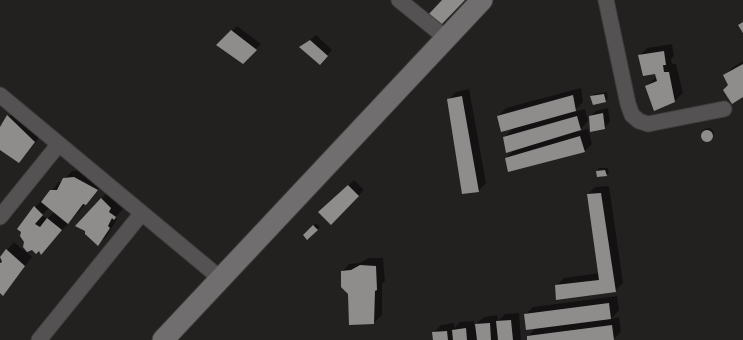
<!DOCTYPE html>
<html>
<head>
<meta charset="utf-8">
<style>
	body { margin:0 }
	canvas { display:block; background:#232020 }
</style>
</head>
<body>
<canvas width="743" height="340"></canvas>
<script>
const g = document.querySelector('canvas').getContext('2d');
g.lineJoin = 'round';
function paint(path, color) { g.fillStyle = color; g.fill(path, 'evenodd'); }
function strokePath(path, color, width, dash) { g.strokeStyle = color; g.lineWidth = width; g.lineCap = dash ? 'butt' : 'round'; g.setLineDash(dash || []); g.stroke(path); }
const shadow = new Path2D(`
	M237,26L261,44L243,63L218,45Z
	M316,35L332,50L325,58L301,47Z
	M672,44L674,56L671,59L672,64H676L683,93L675,101L655,110L646,86L657,77L656,73L639,56L647,48Z
	M743,61V95L729,85L724,76L732,68Z
	M581,88L583,102L573,112L585,109L588,121L578,132L588,129L592,144L585,151L506,158L515,149L504,137L515,127L498,116L506,108Z
	M469,89L486,183L478,191L448,100L456,92Z
	M607,92L608,99L605,101L592,96L594,94Z
	M16,108L42,134L19,162L0,149V128Z
	M608,108L610,122L604,128L590,116L596,111Z
	M702 134a6 6 0 1 1 12 0a6 6 0 1 1-12 0Z
	M599,168H608L609,173L606,175L597,171Z
	M82,170L105,182L41,254L39,250L25,241L22,232L18,229L35,207L43,199L44,200L59,182H62L72,171ZM49,208L54,212L47,219L42,215Z
	M354,180L364,190L331,224L320,212Z
	M609,186L623,283L615,291L556,286L564,278L599,273L588,194L595,187Z
	M109,191L119,200L117,204L123,209L115,218L117,219L106,237L98,244L86,231L101,199Z
	M316,223L320,227L307,239L304,235Z
	M14,242L32,257L3,294L0,292V258Z
	M369,258H383L385,281L382,284V315L374,323L342,272L349,264L360,263Z
	M617,296L619,310L611,319L619,317L621,332L613,340H528V336L536,328L525,315L533,307Z
	M519,313L521,340H434L433,333L441,325L454,323L455,328L460,322L474,321V326L484,317L497,315L498,321L505,314Z`);
const building = new Path2D(`
	M442,0H465L441,25L428,15Z
	M743,22V33L738,25Z
	M231,30L257,50L243,64L216,45Z
	M310,40L328,56L320,65L299,47Z
	M664,51L666,65H663L664,72H669L675,102L654,111L645,86L657,81L655,74L643,76L638,55Z
	M743,64V97L732,104L723,90L728,85L723,75Z
	M604,94L606,102L593,105L590,96Z
	M573,95L576,111L501,132L497,116Z
	M462,96L479,192L462,194L447,99Z
	M603,113L605,129L590,132L589,116Z
	M7,115L35,142L19,163L0,150V127Z
	M577,116L581,130L506,153L503,137Z
	M701 136a6 6 0 1 1 12 0a6 6 0 1 1-12 0Z
	M580,136L585,152L508,172L505,158Z
	M605,170L607,176L597,177L596,171Z
	M74,177L98,190L86,205L83,204L68,224L41,202L50,190H57L63,178Z
	M348,185L359,196L331,225L318,212Z
	M601,193L616,292L556,300L555,285L599,280L587,194Z
	M101,198L111,208L109,212L116,217L114,220L112,218L108,226L110,228L98,246L85,234V231L75,226Z
	M34,206L43,215L35,224L40,227L47,218L62,230L41,255L39,251L36,254L32,250L27,252L23,247L24,242L20,236L21,232L17,229Z
	M313,225L318,230L307,240L303,235Z
	M6,249L25,266L3,296L0,293V263L2,262L0,257Z
	M360,265L376,266L377,290L375,291L374,324L349,325L348,294L341,287V271L351,270Z
	M609,303L611,319L526,330L524,314Z
	M511,320L513,340H498L496,321Z
	M490,323L491,340H477L475,324Z
	M612,325L614,340H527V336Z
	M466,328L467,340H453L452,330Z
	M447,331L448,340H433L432,332Z`);
const minor = new Path2D(`
	M399,0L446,38
	M606,0L628,104L632,115L639,121L648,124L724,109
	M0,95L220,278
	M0,217L59,144
	M39,340L142,213`);
const secondary = new Path2D(`
	M163,340L482,0`);
paint(shadow, '#0007');
paint(building, '#8f8c8c');
strokePath(minor, '#403d3d', 17);
strokePath(secondary, '#403d3d', 23);
strokePath(minor, '#545252', 15);
strokePath(secondary, '#706e6e', 21);
</script>
</body>
</html>
